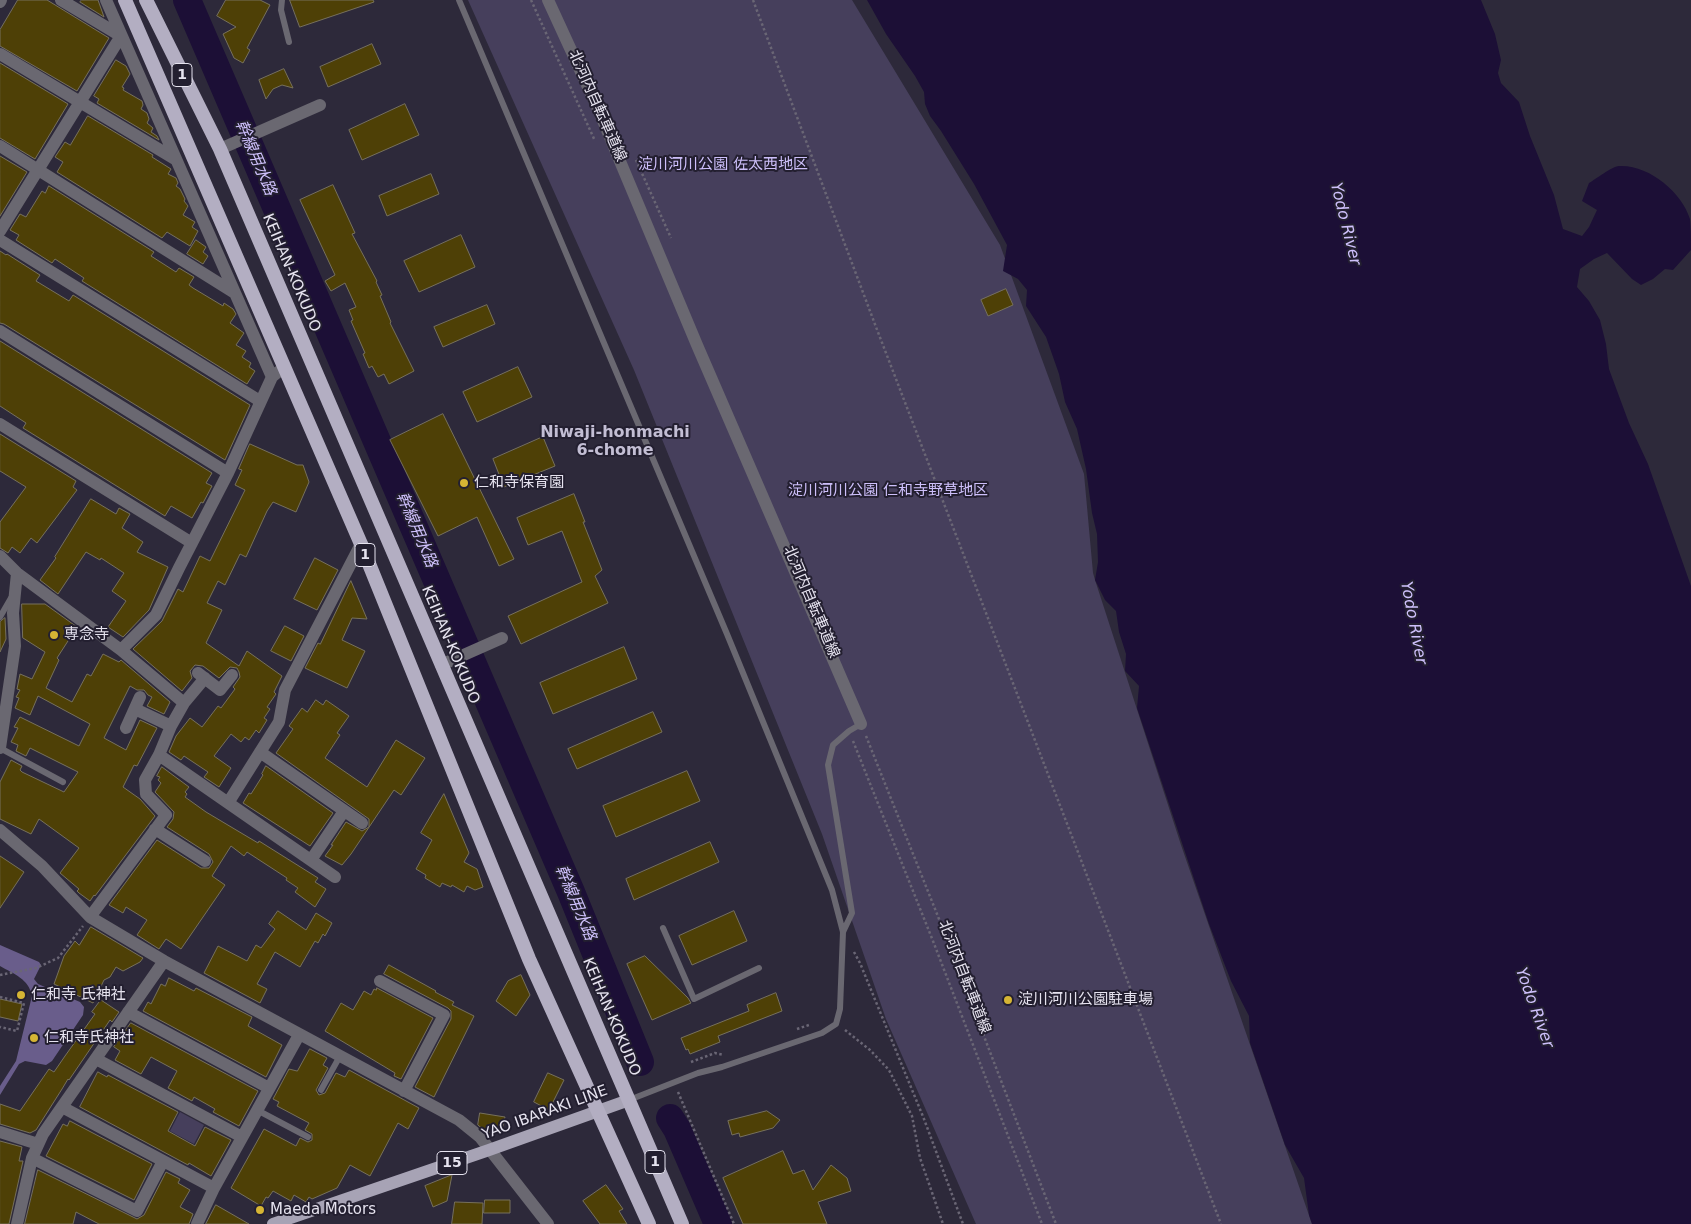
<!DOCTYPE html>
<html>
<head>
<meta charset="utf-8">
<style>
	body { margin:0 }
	canvas { display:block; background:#2d293a }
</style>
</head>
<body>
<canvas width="1691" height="1224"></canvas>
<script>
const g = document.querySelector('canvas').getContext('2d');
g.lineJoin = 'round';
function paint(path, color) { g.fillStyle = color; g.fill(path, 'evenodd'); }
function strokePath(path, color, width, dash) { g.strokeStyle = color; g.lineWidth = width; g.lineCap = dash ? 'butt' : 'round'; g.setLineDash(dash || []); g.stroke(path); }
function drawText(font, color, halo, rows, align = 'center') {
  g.font = font + ' "DejaVu Sans","Noto Sans JP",sans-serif'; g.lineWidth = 4; g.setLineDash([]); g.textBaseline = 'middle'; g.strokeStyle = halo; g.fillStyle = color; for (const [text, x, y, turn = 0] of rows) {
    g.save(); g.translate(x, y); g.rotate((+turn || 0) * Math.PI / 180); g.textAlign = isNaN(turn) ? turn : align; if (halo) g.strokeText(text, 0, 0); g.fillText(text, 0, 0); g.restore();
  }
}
const green = new Path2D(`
	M468,0H852L1000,245L1084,474L1093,573L1095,580L1181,845L1312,1224H976L886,1019L822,834L634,370Z
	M180,1112L204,1125L194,1144L170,1131Z`);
const forest = new Path2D(`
	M0,945L39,962L41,965L34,979L38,984L80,1002L84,1007L83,1015L52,1061L46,1065L25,1061L19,1064L0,1095V1086L16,1061L32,996C29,979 14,974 0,966Z`);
const water = new Path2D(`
	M867,0H1481L1495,34L1501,60L1498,73L1501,83L1519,102L1530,136L1554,195L1563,229L1582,236L1589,227L1597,210L1582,201L1589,183C1596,179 1611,167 1619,166C1648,164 1682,192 1690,219C1691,228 1691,240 1691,250L1673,270L1665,269L1653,279L1641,285L1632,279L1607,253L1594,259L1580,269L1577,287L1589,301L1600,320L1606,344L1609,369L1629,423L1648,464L1691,586V1224H1312L1309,1215L1304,1178L1285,1145L1250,1043L1249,1016L1231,981L1209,924L1137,708L1139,686L1125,671L1126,654L1119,632L1116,611L1105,600L1095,580L1098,562L1097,534L1092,513L1086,469L1077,429L1065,402L1059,374L1046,337L1026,306L1027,290L1018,279L1003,271L1007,245L974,184L941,131L930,116L925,104L924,92L915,76L886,34Z`);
const river = new Path2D(`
	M187,0L571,892L640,1062
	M670,1118L677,1129L718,1224`);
const building = new Path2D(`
	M18,0H47L109,38L77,91L0,46V30Z
	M82,0H98L104,17L80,2Z
	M226,0H260L270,5L247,48L250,50L243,63L234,58L223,34L236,27L217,16Z
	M290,0H373L374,2L300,27Z
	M372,44L381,64L328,87L320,67Z
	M116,60L126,66L130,74L122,87L124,88L123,90L142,101L143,105L141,109L147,113L149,119L147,123L153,128L151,132L157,136L159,140L97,103L99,99L94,96Z
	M0,63L68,104L35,159L0,138Z
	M284,69L293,88L282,85L273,89L266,99L259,80Z
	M405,104L419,135L362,160L349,130Z
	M88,116L153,155L152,157L171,169L168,174L176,178L178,183L176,186L180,189L185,199L184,201L188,206L183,215L195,222L192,227L198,231L190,246L167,232L162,238L57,172L63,162L55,157L65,142L70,145Z
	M0,156L27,172L0,216Z
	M431,174L439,194L387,216L379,196Z
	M333,185L355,233L352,234L377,281L376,282L382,295L380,296L391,322L390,323L414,371L389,384L384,374L378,377L372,366L369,368L363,354L365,353L351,321L353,320L349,310L356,307L345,283L331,291L325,281L335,275L300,200Z
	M49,186L154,252L151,256L176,272L179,268L194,277L189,285L193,288L223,306L224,303L233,309L236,314L230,323L244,333L236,345L246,351L242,357L251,363L249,367L255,371L247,384L82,281L84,278L55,259L52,263L16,240L19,235L10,230L20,214L26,217L42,191L45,193Z
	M461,235L475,267L419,292L404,261Z
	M196,240L206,247L203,252L208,256L203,264L187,254Z
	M0,251L6,255L7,254L40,275L36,281L69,301L73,295L250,405L225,460L4,324L0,323Z
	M1006,289L1013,305L988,316L981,300Z
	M487,305L495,324L443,347L434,327Z
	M0,341L212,473L206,483L212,486L203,503L201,502L192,518L171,506L165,516L23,428L26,423L0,406Z
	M518,367L532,397L477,422L463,392Z
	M443,414L514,559L499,566L477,517L438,536L390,440Z
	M0,434L76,481L73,487L77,490L37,543L31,538L20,553L12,547L8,553L0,548V522L26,487L0,471Z
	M543,437L555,466L504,487L493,459Z
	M250,444L297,465H303L309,482L296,512L273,502L267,511L246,557L240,554L225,585L218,581L207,603L222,610L206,643L239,666L247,651L282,676L274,692L276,694L267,707L270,709L264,718L267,720L259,733L256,730L249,740L245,737L241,742L231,734L214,756L231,768L219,787L204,777L208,772L184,756L181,760L169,752L176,736L190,718L202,727L218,706L221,708L235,689L233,687L240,677L239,672L237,668L230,667L219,678L203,666L195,665L190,671L192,678L182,691L133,649L162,621L178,589L183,592L200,556L210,561L245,490L235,485L242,470L239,469Z
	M574,494L585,522H583L602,570L595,576L608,603L521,644L508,616L582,582L562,531L528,545L517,518Z
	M91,499L116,514L119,508L130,514L122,528L143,542L137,552L168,567L149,610L123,637L108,627L126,601L112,591L124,573L101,558L100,560L86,552L58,594L40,580L56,558L55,557Z
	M315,558L338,570L317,610L294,599Z
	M351,581L367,619L352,618L342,640L365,651L347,688L305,668L318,643L320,644Z
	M22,604H45L77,627L57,658L59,660L46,688L72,702L87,674L91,676L103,654L119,662L121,660L170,702L164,714L147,706L152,697L148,695L144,690H137L130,686L104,738L126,750L140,720L157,728L137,766L134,765L123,787L140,799L155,816L95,896L94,895L90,901L79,893L77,891L79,889L60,873L79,848L39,819L31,834L0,819V782L11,760L22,766L20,770L22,772L64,792L78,772L30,748L26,756L16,751L18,745L11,742L18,728L14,727L20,717L79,746L90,724L38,696L30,715L15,708L19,698L16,697L20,690L17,689L20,674L32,679L45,652L23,638Z
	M5,618L6,639L0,652V622Z
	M285,626L304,636L291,661L271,651Z
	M624,647L637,679L553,714L540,683Z
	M316,700L323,705L326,700L349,716L337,733L340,735L325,758L367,787L396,740L425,758L401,795L394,790L351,854L342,865L325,856L333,845H331L346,822L362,831L369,827V819L276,753L293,729L289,726L302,708L307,712Z
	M653,712L662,732L577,769L568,749Z
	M266,766L333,813L310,846L243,803L249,793L251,794L263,775L262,774Z
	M162,767L189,787L185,792L187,794L185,797L206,812L258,843L259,841L318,878L315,882L326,889L315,907L295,892L298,888L286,880L287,878L247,852L244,856L231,846L212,876L225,885L181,949L166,939L159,949L137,935L147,920L126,907L123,913L109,905L157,840L201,868H209L213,862L209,854L167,827L173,819L174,812L155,792L161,783L158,780L160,777L157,776Z
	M687,771L700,801L616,837L603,806Z
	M444,794L469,853L464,862L477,869L483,887L475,890L467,886L464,892L452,885L451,887L442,883L440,887L425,878L426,875L416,869L432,840L421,833Z
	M710,842L719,862L634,900L626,879Z
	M0,856L24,872L0,908Z
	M278,911L306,930L316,913L332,923L325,936L323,934L318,943L315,941L300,967L275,952L257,984L267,989L260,1003L204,973L218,946L247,961L256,945L261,948L275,929L269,924Z
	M734,911L747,941L692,965L679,936Z
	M91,927L143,958L140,962L123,971L116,967L110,977L104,980L93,1003L54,984L64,956L75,941L79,945Z
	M645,956L688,998L691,1003L652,1020L627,964Z
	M389,965L436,991L435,992L454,1002L452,1005L474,1016L434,1097L415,1087L451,1019V1011L448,1008L384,974Z
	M521,975L530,995L516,1016L496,1001L508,981Z
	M169,978L194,991L196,988L252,1017L248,1026L282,1045L266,1077L143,1011L148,1002L151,1004L161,984L165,986Z
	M377,988L433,1018L401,1079L394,1076L395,1073L325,1031L341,1003L353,1010L364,991L371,995L374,989L376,990Z
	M776,993L782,1011L718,1036L720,1042L690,1054L688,1049L686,1050L681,1038L749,1011L747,1005Z
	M0,999L22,1004L18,1021L0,1017Z
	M101,1000L119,1012L112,1022L110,1020L69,1080L68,1079L62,1089L36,1130L30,1133L0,1124V1104L20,1111L49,1069L54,1072L65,1056L95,1014L92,1012Z
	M131,1023L258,1091L239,1126L213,1112L215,1109L194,1097L192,1101L168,1088L177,1071L151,1057L141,1074L115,1060L120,1051L114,1047Z
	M310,1049L327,1058L323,1065L328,1068L316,1090L319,1095L325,1093L336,1073L345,1077L349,1070L419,1108L408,1129L398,1123L370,1176L350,1165L337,1188L312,1199L309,1197L306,1202L294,1195L291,1201L273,1191L268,1198L266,1197L261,1206L231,1188L264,1129L296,1146L300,1138L308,1142L312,1140V1134L305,1130L309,1123L277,1106L279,1102L273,1099L289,1069L297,1071Z
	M98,1072L107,1077L108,1075L178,1112L168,1131L195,1146L205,1127L231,1140L211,1176L189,1163L188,1165L80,1107Z
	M548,1073L564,1080L549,1110L534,1102Z
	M767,1111L780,1120L773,1128L740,1137L739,1133L732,1135L728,1121Z
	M480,1113L505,1117L502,1131L494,1129L493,1133L486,1132L478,1125Z
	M70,1121L152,1164L134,1200L46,1156L63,1124L67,1126Z
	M0,1141L22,1147L19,1161H23L9,1224H0Z
	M783,1151L793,1174L804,1170L813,1190L831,1165L847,1178L851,1191L818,1202L827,1224H743L723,1178Z
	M38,1170L137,1219L144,1215L166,1172L180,1179L178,1183L190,1190L180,1207L193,1214L189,1224H99L76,1212L73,1224H25Z
	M452,1175L447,1201L433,1207L425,1186Z
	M606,1185L623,1209L619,1211L627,1224H600L583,1201Z
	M485,1200H510V1213H484Z
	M455,1202L483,1203L482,1224H452Z
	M216,1205L249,1224H206Z`);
const path = new Path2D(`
	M531,0L595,141
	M753,0L876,327L1221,1224
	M636,160L671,238
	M866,736L939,919L1056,1224
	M853,741L933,941L1042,1224
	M854,952L860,963L924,1119L963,1224
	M0,975L36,968L58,958L83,926
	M0,997L24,1003L17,1031L0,1027
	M797,1029L809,1025
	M845,1030L870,1050L889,1070L912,1116L920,1158L943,1224
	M691,1062L715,1053L724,1055
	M678,1092L734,1224`);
const service = new Path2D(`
	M282,0L281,10L289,42
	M459,0L727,634L832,890L843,932L840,1009L836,1024L822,1033L722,1067L698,1073L629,1100
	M0,617L11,598
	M0,748L63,782
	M663,928L694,999L759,968
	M843,932L852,913L828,765L833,745L849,731L861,724
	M321,1090L340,1056
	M257,1110L308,1137`);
const minor = new Path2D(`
	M106,0L272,377
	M548,0L599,111L697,345L861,724
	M0,2L1,0
	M0,54L175,159
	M0,146L233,292
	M220,149L320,105
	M0,231L121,36L61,0
	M0,240L260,401
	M0,331L228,473
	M0,424L192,543
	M0,556L17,573L121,650L184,703L171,726L159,755L145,780L146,794L166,815L90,917
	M121,650L156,615L179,568L228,473L272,377L278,372
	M441,665L502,638
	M198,673L220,690L232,675
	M184,703L205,678
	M135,709L171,726
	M126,728L140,697
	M0,748L15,646L13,613L17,573
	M260,752L362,823
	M159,755L335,877
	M228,803L279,722L285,690L361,544
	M155,829L205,861
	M0,830L42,866L90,917L164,961L459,1120L480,1137L548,1224
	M311,860L344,811
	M380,981L444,1015L404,1091
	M128,1012L269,1088
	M96,1059L242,1137
	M62,1107L214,1188
	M0,1132L38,1144
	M32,1158L137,1211L163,1161
	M17,1224L32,1158L43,1134L164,961
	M197,1224L214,1188L299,1035`);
const primary = new Path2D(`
	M273,1224L489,1150L629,1100`);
const trunk = new Path2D(`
	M125,0L361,544L529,959L649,1224
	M146,0L220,149L682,1224`);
const markers = [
	[464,483,5,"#d6b534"],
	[54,635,5,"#d6b534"],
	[21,995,5,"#d6b534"],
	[1008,1000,5,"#d6b534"],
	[34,1038,5,"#d6b534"],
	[260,1210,5,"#d6b534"]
];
const shields = [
	[182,75,20],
	[365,555,20],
	[655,1162,20],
	[452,1163,30]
];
const shieldNames = [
	["1",182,75],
	["1",365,555],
	["1",655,1162],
	["15",452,1163]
];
const streetNames = [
	["北河内自転車道線",597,106,66],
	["KEIHAN-KOKUDO",291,273,67],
	["北河内自転車道線",811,602,67],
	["KEIHAN-KOKUDO",450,645,67],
	["北河内自転車道線",964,977,69],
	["KEIHAN-KOKUDO",611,1017,67],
	["YAO IBARAKI LINE",545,1113,-20]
];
const parkNames = [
	["淀川河川公園 佐太西地区",723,165],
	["淀川河川公園 仁和寺野草地区",888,491]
];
const poiNames = [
	["仁和寺保育園",474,483],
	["専念寺",64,635],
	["仁和寺 氏神社",31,995],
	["淀川河川公園駐車場",1018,1000],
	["仁和寺氏神社",44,1038],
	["Maeda Motors",270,1210]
];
const waterNames = [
	["幹線用水路",255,158,67],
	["Yodo River",1345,224,76],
	["幹線用水路",416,530,67],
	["Yodo River",1413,623,79],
	["幹線用水路",575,903,67],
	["Yodo River",1534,1008,70]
];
const neighbourhoodNames = [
	["Niwaji-honmachi",615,433],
	["6-chome",615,451]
];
paint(green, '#463f5c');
paint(forest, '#695d8b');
paint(water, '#1c0f36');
strokePath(river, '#1c0f36', 28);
paint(building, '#4e4006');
strokePath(building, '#76705c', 1);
strokePath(path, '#6a6675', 2.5, [2.5, 2.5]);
strokePath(service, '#6a6871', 6);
strokePath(minor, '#6a6871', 12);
strokePath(primary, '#a7a3b5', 12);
strokePath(trunk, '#b3aec2', 14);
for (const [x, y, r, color] of markers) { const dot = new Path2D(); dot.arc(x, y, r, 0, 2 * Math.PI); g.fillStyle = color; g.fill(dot); strokePath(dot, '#231f30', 2); }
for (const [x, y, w] of shields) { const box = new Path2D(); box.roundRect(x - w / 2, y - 11.5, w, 23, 4); g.fillStyle = '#231f30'; g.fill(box); strokePath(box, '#e6e3ef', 1); }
drawText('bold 14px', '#e6e3ef', null, shieldNames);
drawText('15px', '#e6e3ef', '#231f30', streetNames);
drawText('15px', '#cdbffa', '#231f30', parkNames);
drawText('15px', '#e6e3ef', '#231f30', poiNames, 'left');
drawText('italic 16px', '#cec0fb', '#231f30', waterNames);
drawText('bold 16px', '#c3bed4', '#231f30', neighbourhoodNames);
</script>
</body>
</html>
